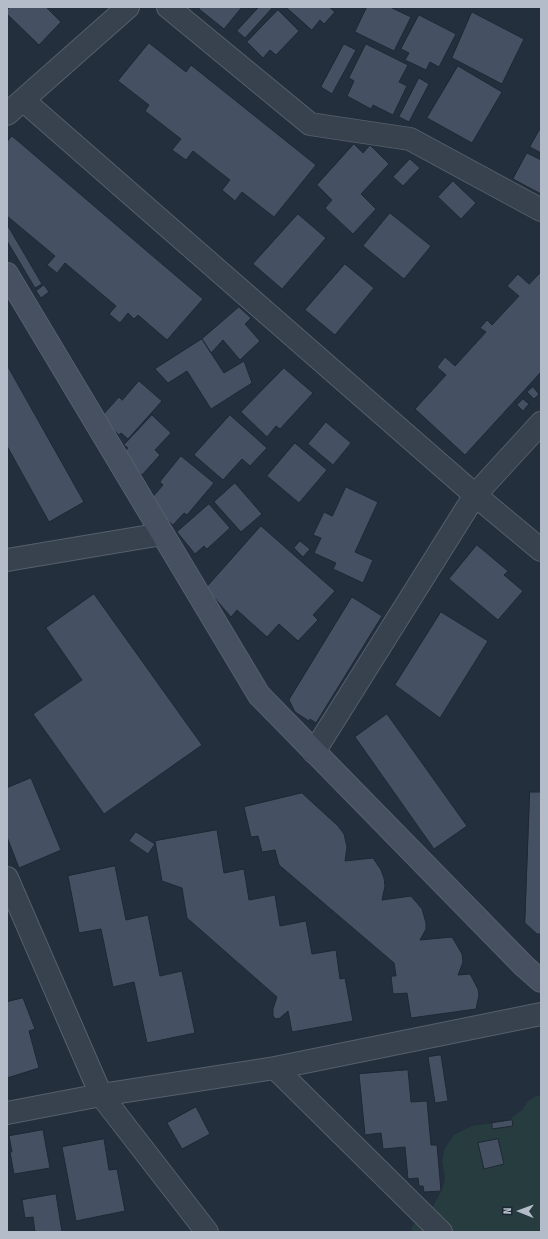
<!DOCTYPE html>
<html>
<head>
<meta charset="utf-8">
<style>
	body { margin:0 }
	#map { position:relative; width:548px; height:1239px; overflow:hidden; background:#242f3e; font-family:"Fira Sans Condensed",sans-serif }
	canvas { display:block }
	.frame { position:absolute; inset:0; border:8px solid #b4bcc9; pointer-events:none }
	.north { position:absolute; left:500px; top:1191px; width:40px; height:40px; -webkit-text-stroke:3px #1d2633; paint-order:stroke; rotate:271deg; font-size:11px; font-weight:700; line-height:16px; text-align:center; color:#b4bcc9 }
	.north::after { content:''; display:block; margin:auto; width:14px; height:18px; background:#b4bcc9; clip-path:polygon(50% 0,100% 100%,50% 72%,0 100%) }
</style>
</head>
<body>
<div id="map">
<canvas width="548" height="1239"></canvas>
<div class="frame"></div>
<div class="north">N</div>
</div>
<script>
const g = document.querySelector('canvas').getContext('2d');
g.lineJoin = 'round';
function paint(path, color) { g.fillStyle = color; g.fill(path, 'evenodd'); }
function strokePath(path, color, width, dash) { g.strokeStyle = color; g.lineWidth = width; g.lineCap = dash ? 'butt' : 'round'; g.setLineDash(dash || []); g.stroke(path); }
const green = new Path2D(`
	M536,1096H541V1232H413L411,1229L417,1220L433,1206L442,1190L445,1179L442,1161L445,1148L454,1135L472,1126L508,1121L522,1110L528,1101Z`);
const building = new Path2D(`
	M10,7H46L61,22L39,45L7,14V10Z
	M201,7H242L224,29L199,9Z
	M259,7H273L245,38L237,31Z
	M286,7H329L335,12L324,24L320,20L312,30Z
	M367,7H390L411,17L394,51L355,32Z
	M278,10L299,31L276,55L270,50L263,58L247,42Z
	M472,12L524,39L502,84L452,58Z
	M419,15L456,34L439,67L430,62L426,70L405,60L409,53L401,49Z
	M149,43L186,72L191,65L316,165L274,217L242,192L235,201L222,190L230,180L193,151L186,160L172,150L181,139L145,111L149,105L118,81Z
	M344,44L356,50L332,94L321,87Z
	M366,44L408,65L399,82L407,86L393,115L373,105L371,109L347,96L354,81L349,78Z
	M458,66L502,92L472,143L427,118Z
	M419,78L429,84L409,122L399,117Z
	M541,127V153L530,147Z
	M12,136L203,299L167,340L138,315L134,319L128,313L120,323L109,314L116,306L65,263L57,273L47,265L55,256L7,216V142Z
	M354,144L363,153L370,145L389,164L361,194L376,209L353,234L325,208L332,200L317,185Z
	M527,153L541,160V194L513,179Z
	M410,159L420,168L403,186L393,177Z
	M453,181L476,203L461,219L438,197Z
	M390,213L431,246L404,279L363,246Z
	M298,214L326,238L282,289L253,264Z
	M8,226L42,284L35,288L7,241Z
	M345,264L374,288L335,335L305,310Z
	M541,272V372L465,455L415,409L446,375L437,367L445,357L455,366L486,332L480,328L487,320L492,325L519,296L507,286L518,274L529,284Z
	M44,285L49,292L41,298L36,291Z
	M239,307L251,318L245,324L260,341L240,360L223,340L211,353L202,339Z
	M202,339L224,373L244,361L252,383L211,409L187,371L168,383L155,369Z
	M7,365L84,502L49,522L7,446Z
	M284,368L313,393L280,429L276,426L267,437L241,412Z
	M139,381L162,401L128,439L121,433L119,435L100,418L119,397L122,400Z
	M533,387L539,394L534,399L527,392Z
	M523,399L529,404L523,411L517,405Z
	M152,415L171,433L155,450L160,455L142,475L121,455L128,448L124,445Z
	M230,415L267,448L250,466L242,459L223,480L194,455Z
	M326,422L351,443L333,465L308,444Z
	M295,443L327,470L299,503L267,476Z
	M181,456L214,483L187,515L184,513L173,525L156,511L150,500L163,485L160,482Z
	M235,483L262,514L241,532L214,502Z
	M346,487L378,502L355,552L373,560L363,583L333,569L336,563L314,553L321,538L313,535L324,512L332,516Z
	M209,504L230,528L207,549L204,546L195,554L177,532Z
	M261,526L335,591L313,615L318,620L298,641L279,624L267,637L237,610L231,617L206,588Z
	M300,541L310,549L303,557L294,548Z
	M477,545L508,571L504,575L523,591L498,620L449,579Z
	M94,594L202,745L104,814L33,714L82,680L46,628Z
	M352,597L382,616L316,723L310,719L309,721L295,712L289,700Z
	M441,612L488,641L440,718L395,685Z
	M387,714L467,826L434,849L355,737Z
	M31,778L61,850L19,868L7,837V788Z
	M530,792H541V934H537L525,923Z
	M302,793L338,826L344,834L347,847L345,861L373,858L381,870L384,878L385,886L382,900L411,896L422,909L426,923V929L420,940L452,937L455,942L462,954L463,962L458,975L470,974L478,989L479,995L476,1009L411,1018L407,993L393,994L391,976H396L394,963L279,865L275,850L262,852L258,836L251,837L244,807Z
	M217,830L224,873L244,869L249,900L275,895L280,926L306,921L312,954L336,950L340,979L345,978L353,1021L292,1032L288,1011L280,1018L276,1019L273,1016V1009L277,997L187,918L182,888L162,881L155,841Z
	M136,832L155,844L148,854L129,841Z
	M115,866L126,920L148,915L160,976L182,971L195,1033L147,1043L134,982L113,987L101,929L79,933L68,876Z
	M23,998L35,1029L29,1031L39,1068L7,1078V1002Z
	M441,1055L448,1101L435,1103L428,1057Z
	M408,1070L411,1102L427,1101L431,1145H437L441,1191L424,1192L423,1186H419L418,1178L408,1179L405,1147L383,1149L381,1133L365,1135L359,1074Z
	M196,1107L210,1134L182,1149L167,1123Z
	M512,1120L513,1126L492,1129V1123Z
	M43,1130L50,1168L14,1174L10,1152H12L9,1136Z
	M104,1139L109,1170L117,1169L125,1211L76,1221L62,1147Z
	M498,1139L504,1164L484,1169L478,1143Z
	M56,1194L62,1232H35L33,1217L25,1218L22,1200Z`);
const street = new Path2D(`
	M168,7L310,124L410,139L541,210
	M23,100L475,495L541,550
	M7,114L128,7
	M7,560L162,534
	M314,752L475,495L541,423
	M7,878L101,1095L207,1232
	M275,1068L441,1232
	M7,1113L101,1095L275,1068L541,1014`);
const secondary = new Path2D(`
	M7,274L259,695L524,966L541,981`);
paint(green, '#263c3f');
paint(building, '#455162');
strokePath(building, '#1f2835', 1);
strokePath(street, '#565f6c', 24);
strokePath(secondary, '#565f6c', 24);
strokePath(street, '#38414e', 22);
strokePath(secondary, '#465061', 22);
</script>
</body>
</html>
